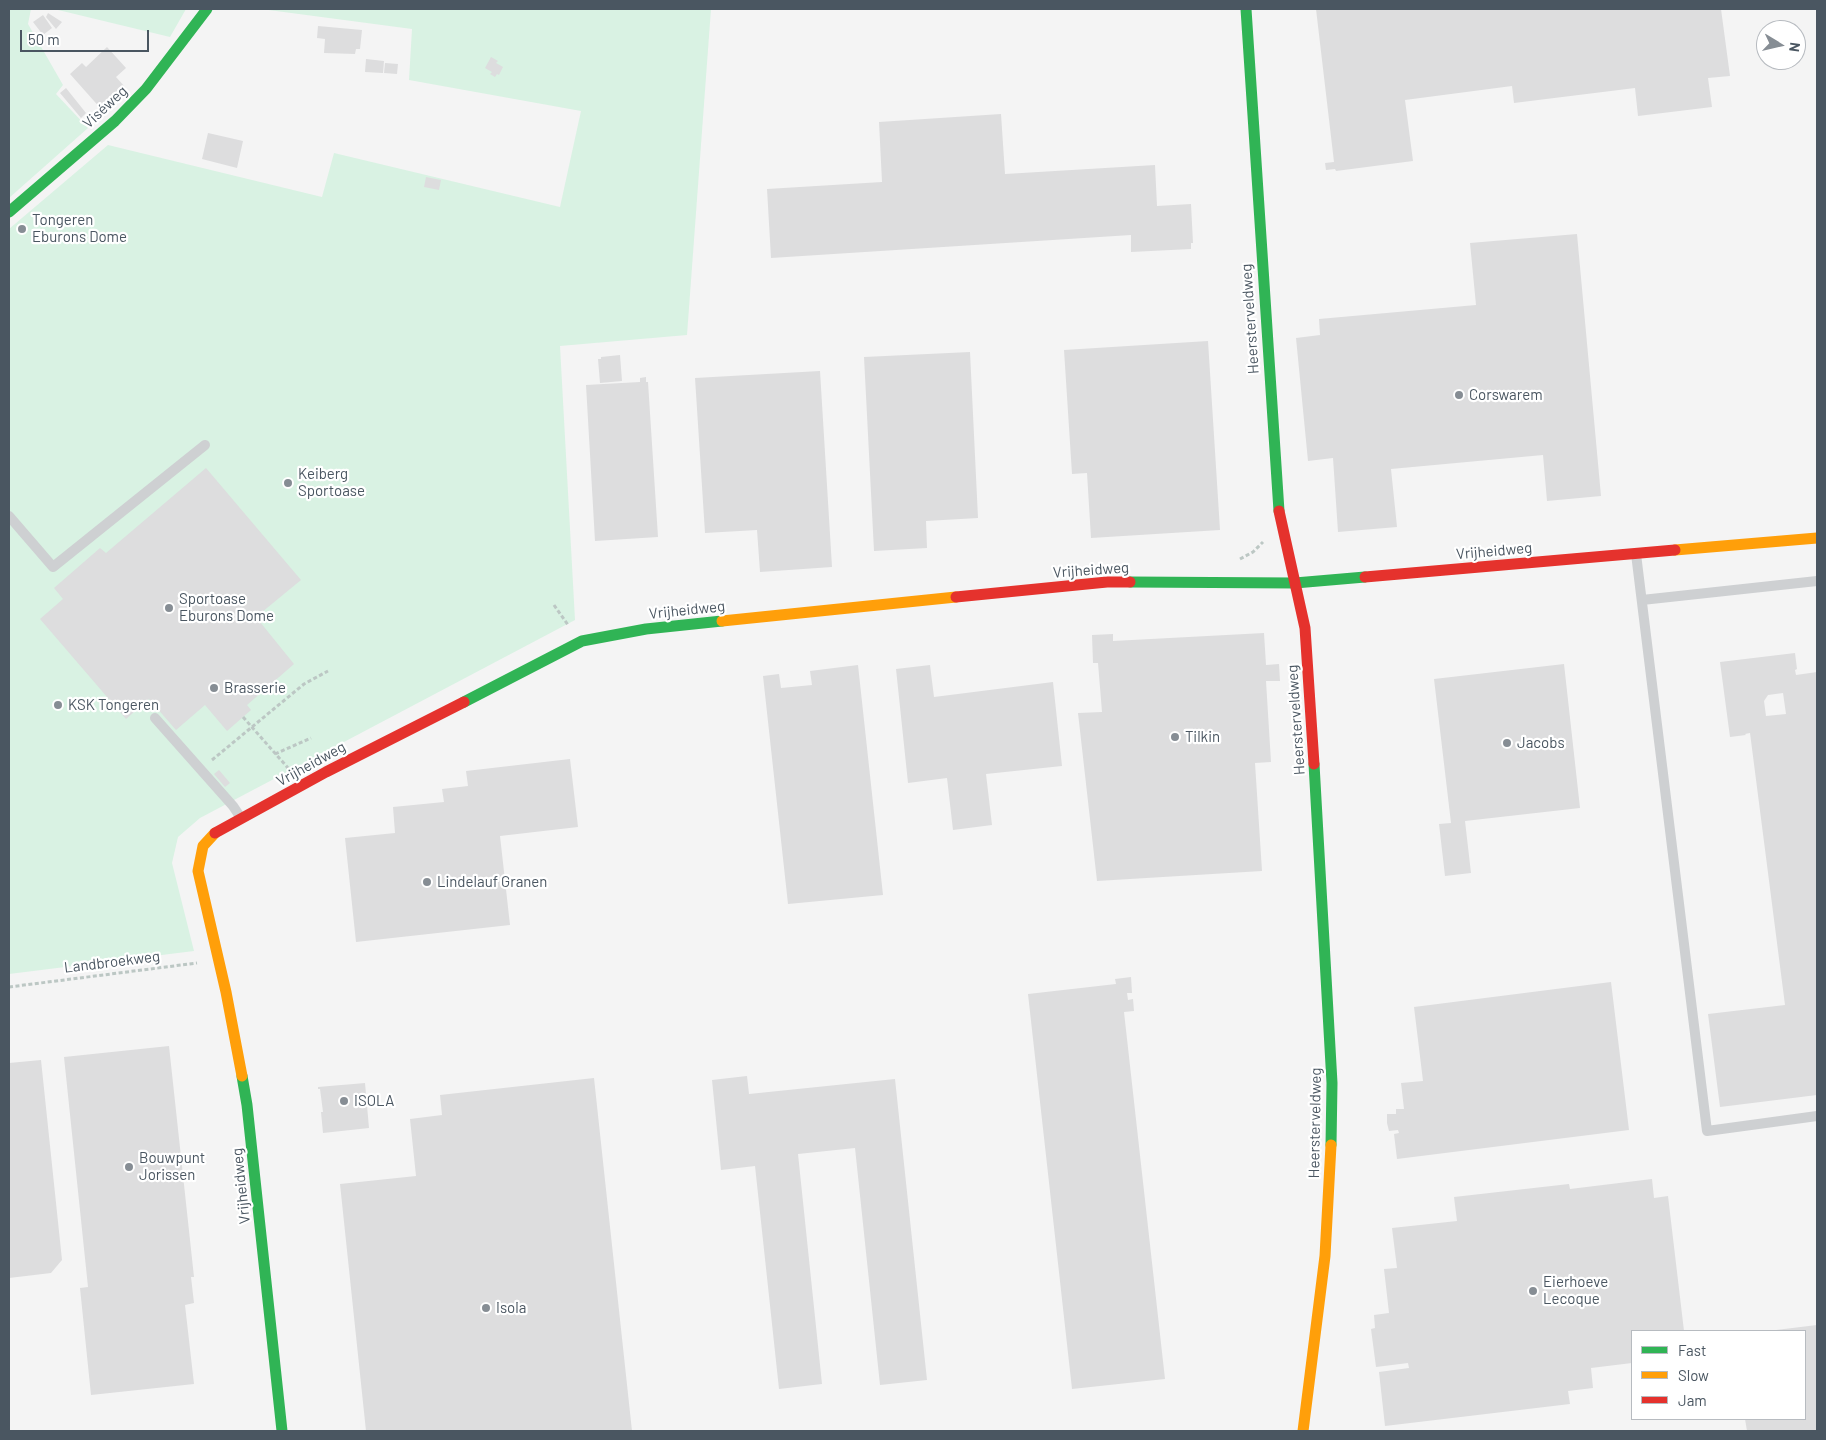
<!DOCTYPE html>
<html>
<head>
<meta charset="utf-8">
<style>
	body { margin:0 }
	#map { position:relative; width:1826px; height:1440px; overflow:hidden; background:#f4f4f4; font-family:Barlow,sans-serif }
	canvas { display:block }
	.frame { position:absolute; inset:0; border:10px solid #4a5661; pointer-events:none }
	.legend { position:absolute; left:1631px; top:1330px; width:175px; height:90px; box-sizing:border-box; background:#fff; border:1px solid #b7bbc0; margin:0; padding:6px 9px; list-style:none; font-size:15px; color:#4a5661 }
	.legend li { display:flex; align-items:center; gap:10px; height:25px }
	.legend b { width:25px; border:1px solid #b7bbc0 }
	.north { position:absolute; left:1756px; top:20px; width:50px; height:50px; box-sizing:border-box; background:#fff; border:1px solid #b7bbc0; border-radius:50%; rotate:99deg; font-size:14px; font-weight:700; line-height:20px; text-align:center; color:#4a5661 }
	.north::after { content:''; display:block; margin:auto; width:18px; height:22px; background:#868d94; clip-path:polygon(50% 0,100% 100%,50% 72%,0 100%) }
	.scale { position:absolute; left:20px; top:30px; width:129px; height:22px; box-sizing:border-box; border:2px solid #4a5661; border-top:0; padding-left:6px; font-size:15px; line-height:18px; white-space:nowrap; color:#4a5661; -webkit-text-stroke:4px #fff; paint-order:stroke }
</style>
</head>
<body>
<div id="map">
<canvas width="1826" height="1440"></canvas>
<div class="frame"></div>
<ul class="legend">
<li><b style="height:6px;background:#30b455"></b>Fast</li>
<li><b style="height:6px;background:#ff9f0a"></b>Slow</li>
<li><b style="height:6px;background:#e5322d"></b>Jam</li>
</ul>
<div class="north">N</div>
<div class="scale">50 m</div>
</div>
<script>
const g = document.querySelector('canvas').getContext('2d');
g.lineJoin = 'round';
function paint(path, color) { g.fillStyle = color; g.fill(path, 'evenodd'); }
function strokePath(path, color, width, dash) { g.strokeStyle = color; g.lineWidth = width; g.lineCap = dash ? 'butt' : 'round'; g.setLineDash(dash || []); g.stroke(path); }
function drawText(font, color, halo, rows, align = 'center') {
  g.font = font + ' Barlow,sans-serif'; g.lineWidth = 4.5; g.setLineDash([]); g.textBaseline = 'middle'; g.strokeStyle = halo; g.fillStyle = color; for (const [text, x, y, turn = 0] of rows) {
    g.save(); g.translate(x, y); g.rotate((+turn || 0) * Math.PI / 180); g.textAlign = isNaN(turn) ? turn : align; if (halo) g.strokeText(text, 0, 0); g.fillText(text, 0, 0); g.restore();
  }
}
const green = new Path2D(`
	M9,9H31L28,24L63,85L56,94L88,128L9,198Z
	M54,9H186L170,37Z
	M261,9H711L687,335L560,346L575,620L200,818L178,837L172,863L194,951L9,974V229L108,145L322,197L334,153L560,207L581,111L409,80L412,29Z`);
const building = new Path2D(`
	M1316,9H1721L1730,76L1708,78L1712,107L1638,116L1635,88L1514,103L1512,86L1405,100L1413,161L1336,171L1335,169L1326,170L1325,163L1334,162Z
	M48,13L62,22L56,29L46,17Z
	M43,15L52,28L43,35L33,22Z
	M318,26L362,30L360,49H356L355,54L324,53L325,39L317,38Z
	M107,47L126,68L116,77L126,88L102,110L70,74L82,63L86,67Z
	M491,57L498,61L496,63L503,67L499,75L497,74L495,77L490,74L492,72L485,68Z
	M366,59L384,61L383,73L365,72Z
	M385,63L398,64L397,74L384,73Z
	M66,88L86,113L81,118L60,93Z
	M1001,114L1005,174L1155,165L1157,206L1191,204L1193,243H1191V249L1131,252V235L771,258L767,189L882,182L879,122Z
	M208,133L243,141L237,168L202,159Z
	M426,177L441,180L439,190L424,187Z
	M1577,234L1601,496L1547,501L1543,455L1391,469L1397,527L1338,532L1333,458L1308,461L1296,338L1320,335L1319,319L1476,305L1470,243Z
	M1208,341L1220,530L1091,538L1087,473L1072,474L1064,350Z
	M970,352L978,518L926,521L927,548L874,551L864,357Z
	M620,355L622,381L600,383L598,359H601V357Z
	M820,371L832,567L760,572L757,530L705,533L695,378Z
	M646,377V382H648L658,537L595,541L586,385L640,382V378Z
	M206,468L301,580L256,617L294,664L247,705L251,710L227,731L205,705L176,730L149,699L126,719L40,619L63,599L54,588L100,548L106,553Z
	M1264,633L1266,665L1279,664L1280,681H1266L1271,762L1255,763L1262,871L1097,881L1078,713L1102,712L1098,663H1093L1092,635L1113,634V641Z
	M1795,653L1797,669L1795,670L1796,675L1817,672V1095L1720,1107L1708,1014L1785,1005L1750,733L1745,734L1746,735L1730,737L1720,662ZM1783,693L1786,714L1766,716L1764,701L1768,695Z
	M1564,664L1580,808L1465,821L1471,873L1445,876L1439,824L1451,823L1434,679Z
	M858,665L883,895L788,904L763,676L779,674L781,688L812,685L810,671Z
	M930,665L934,697L1053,682L1062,766L986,774L992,825L953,830L947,778L908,783L896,669Z
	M570,759L578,827L500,836L510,925L356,942L345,838L395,833L393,807L444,802L442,789L468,786L466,771Z
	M219,770L230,783L225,787L214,774Z
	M1131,977L1132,993H1127L1128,1000L1133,999L1134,1011L1124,1012L1165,1379L1072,1389L1028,994L1116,984L1115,979Z
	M1611,982L1629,1130L1397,1159L1394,1134L1399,1133L1398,1130L1389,1131L1387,1123V1114H1396V1109H1404L1401,1083L1423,1081L1414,1007Z
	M169,1046L194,1277H191L194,1303L185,1305L194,1384L91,1395L80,1288L88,1287L64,1057Z
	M41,1060L62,1260L51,1273L9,1278V1063Z
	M747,1076L749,1094L895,1079L927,1380L880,1385L855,1148L798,1154L822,1384L779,1389L755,1166L721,1170L712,1080Z
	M594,1078L632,1431H366L340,1184L416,1176L410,1119L442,1115L440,1095Z
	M365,1083L369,1128L323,1133L321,1112H323L320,1089H318V1087Z
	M1652,1179L1654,1198L1668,1196L1684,1331H1632V1363L1591,1368L1593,1388L1568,1391L1570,1404L1385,1426L1379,1372L1409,1368L1408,1363L1376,1367L1371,1329L1375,1328L1374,1315L1389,1313L1384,1269L1397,1268L1392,1228L1457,1221L1454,1197L1569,1184L1570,1189Z
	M1817,1325V1431H1747L1745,1419H1805V1331L1776,1330Z`);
const path = new Path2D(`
	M1240,559L1253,552L1263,542
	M554,605L568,625
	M243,717L288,768
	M275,754L311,738
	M212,760L304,684L328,671
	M9,987L197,963`);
const lane = new Path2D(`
	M9,516L53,567L205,445
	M1636,554L1707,1131L1817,1116
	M1642,600L1817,581
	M155,718L233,806L241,818`);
const fast = new Path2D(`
	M1246,9L1279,511
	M9,212L115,121L146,89L207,9
	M1130,582L1295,583L1365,577
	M464,702L582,641L646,629L722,621
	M1314,764L1332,1083L1331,1145
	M242,1076L247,1105L282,1431`);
const slow = new Path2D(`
	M1675,550L1817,538
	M722,621L956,597
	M215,833L203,846L198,871L226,992L242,1076
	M1303,1431L1325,1256L1331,1145`);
const jam = new Path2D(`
	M1279,511L1305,628L1314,764
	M1365,577L1675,550
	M956,597L1107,582H1130
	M215,833L326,772L464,702`);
const markers = [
	[22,229,5,"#868d94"],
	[1459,395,5,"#868d94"],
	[288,483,5,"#868d94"],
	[169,608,5,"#868d94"],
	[214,688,5,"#868d94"],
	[58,705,5,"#868d94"],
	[1175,737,5,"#868d94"],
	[1507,743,5,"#868d94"],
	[427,882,5,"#868d94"],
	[344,1101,5,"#868d94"],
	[129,1167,5,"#868d94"],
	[1533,1291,5,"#868d94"],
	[486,1308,5,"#868d94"]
];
const streetNames = [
	["Viséweg",105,107,-43],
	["Heersterveldweg",1250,319,-94],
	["Vrijheidweg",1494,551,-5],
	["Vrijheidweg",1091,570,-4],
	["Vrijheidweg",687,610,-6],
	["Heersterveldweg",1296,720,-94],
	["Vrijheidweg",311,764,-29],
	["Landbroekweg",112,962,-7],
	["Heersterveldweg",1315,1123,-89],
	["Vrijheidweg",241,1186,-96]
];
const poiNames = [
	["Tongeren",32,220],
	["Eburons Dome",32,237],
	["Corswarem",1469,395],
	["Keiberg",298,474],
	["Sportoase",298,491],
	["Sportoase",179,599],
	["Eburons Dome",179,616],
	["Brasserie",224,688],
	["KSK Tongeren",68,705],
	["Tilkin",1185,737],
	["Jacobs",1517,743],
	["Lindelauf Granen",437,882],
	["ISOLA",354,1101],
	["Bouwpunt",139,1158],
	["Jorissen",139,1175],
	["Eierhoeve",1543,1282],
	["Lecoque",1543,1299],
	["Isola",496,1308]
];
paint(green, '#d9f2e3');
paint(building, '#ddddde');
strokePath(path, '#bcc7c4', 3, [4, 2.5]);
strokePath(lane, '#ced0d2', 10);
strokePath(fast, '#30b455', 11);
strokePath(slow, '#ff9f0a', 11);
strokePath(jam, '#e5322d', 11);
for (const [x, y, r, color] of markers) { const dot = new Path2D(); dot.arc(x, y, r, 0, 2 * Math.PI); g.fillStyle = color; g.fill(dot); strokePath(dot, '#fff', 2); }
drawText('15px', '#4a5661', '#fff', streetNames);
drawText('15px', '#4a5661', '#fff', poiNames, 'left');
</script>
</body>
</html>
